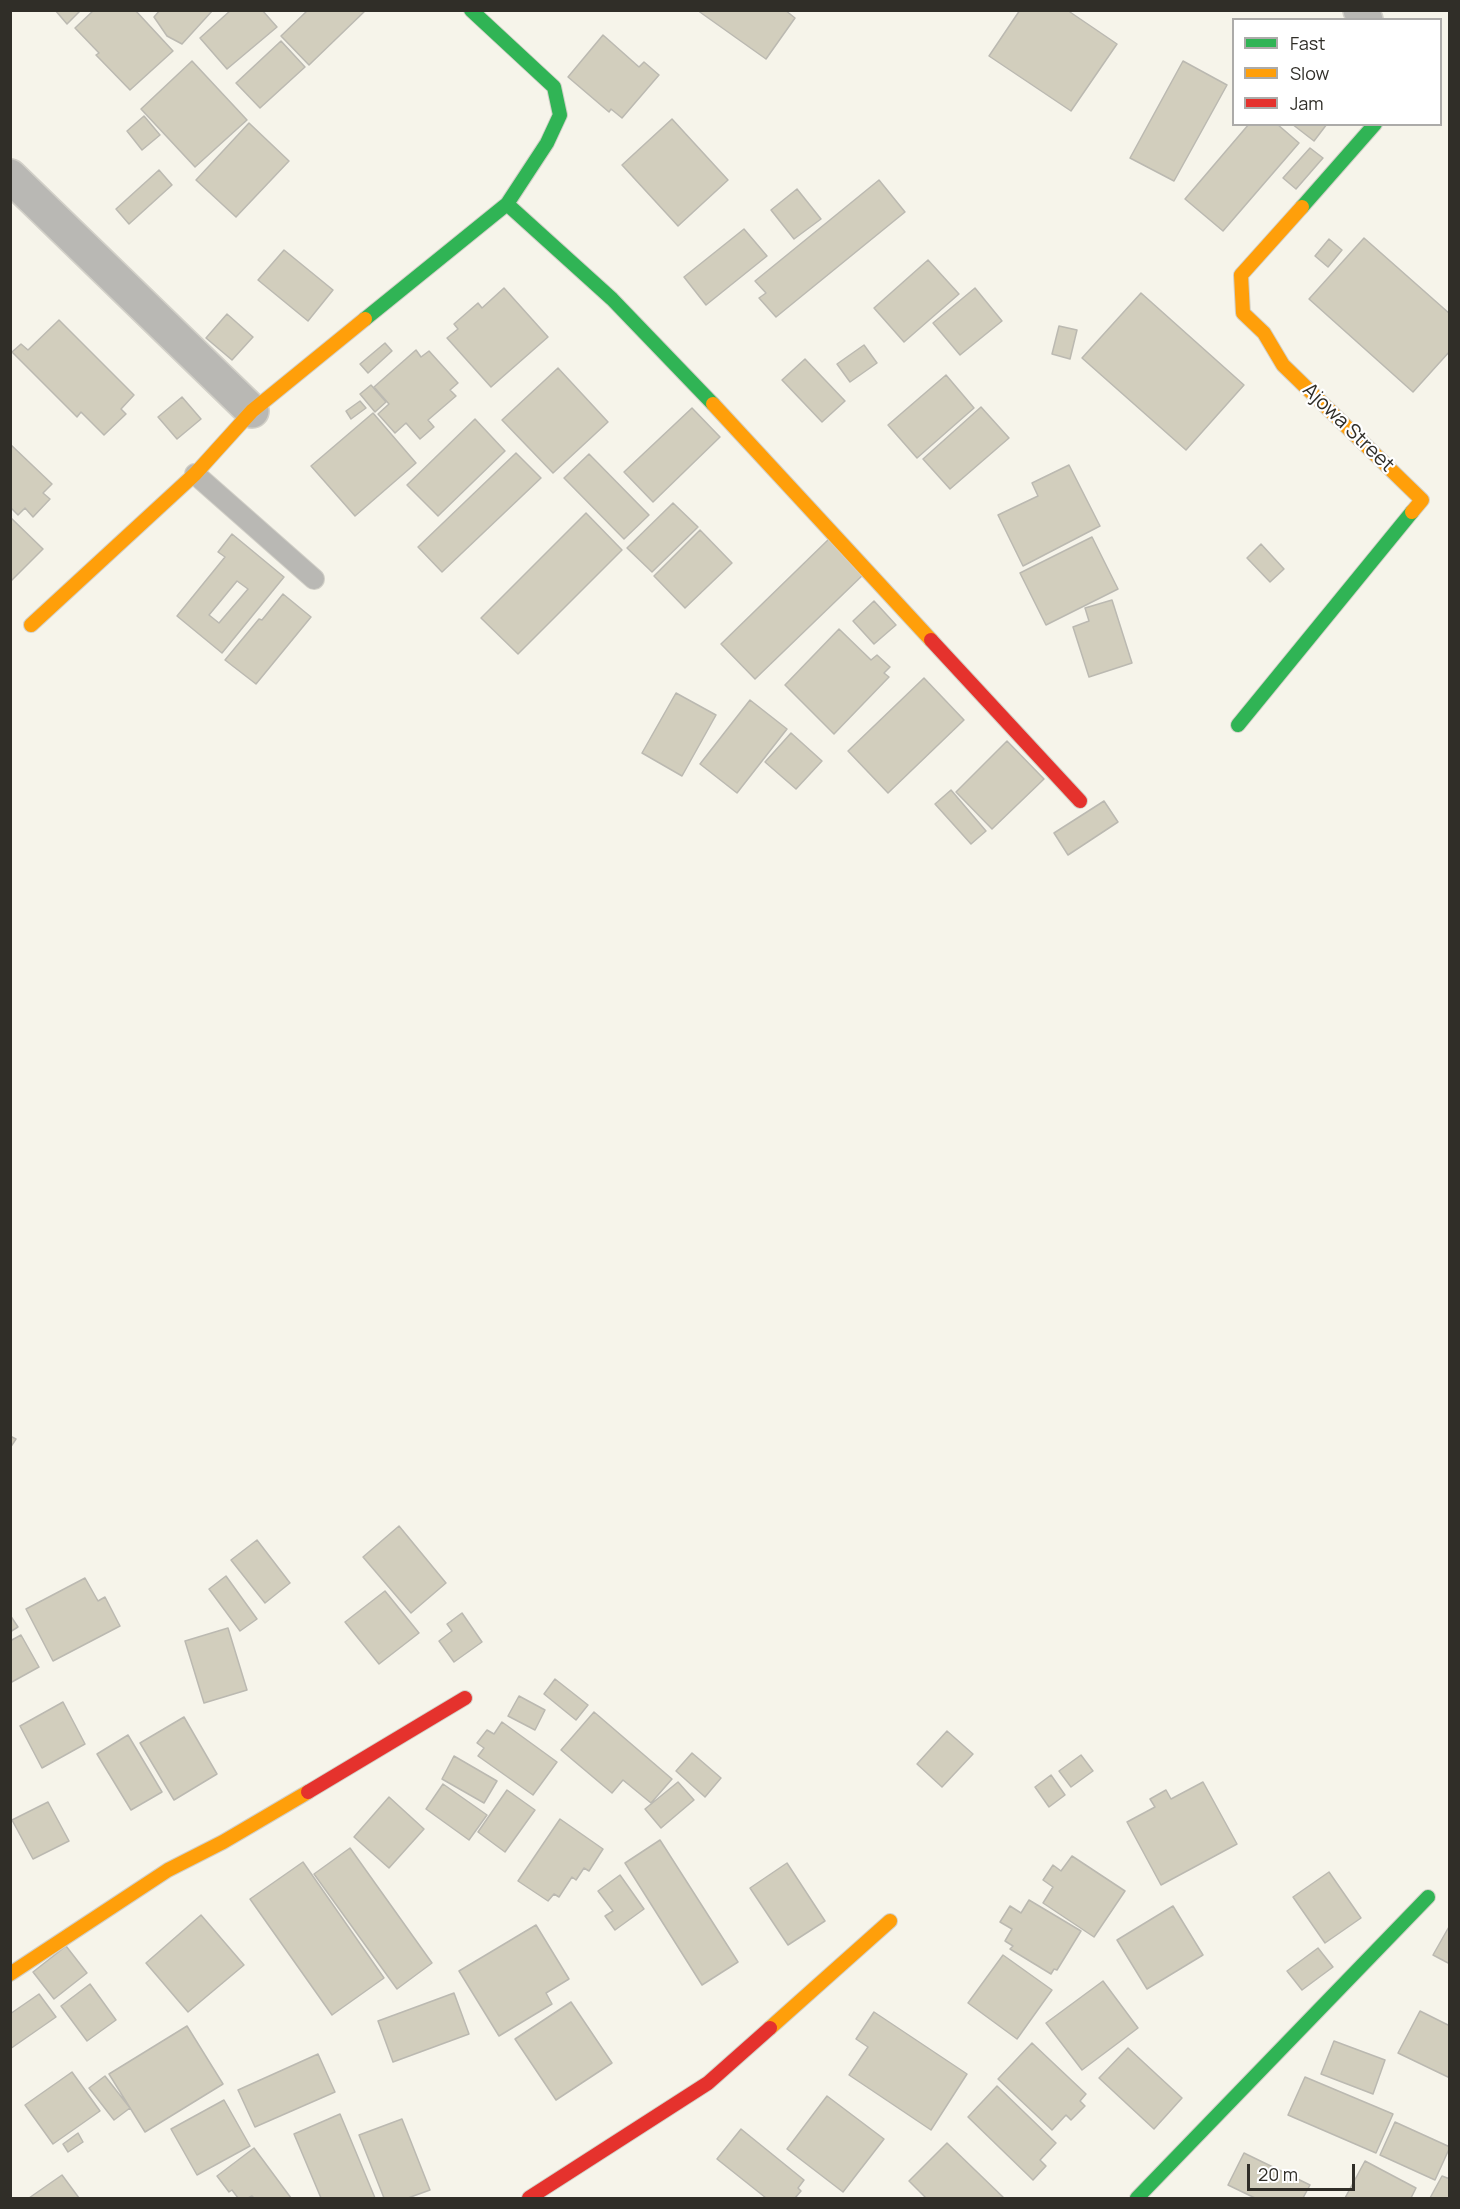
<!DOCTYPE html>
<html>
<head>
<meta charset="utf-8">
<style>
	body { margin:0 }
	#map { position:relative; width:1460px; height:2209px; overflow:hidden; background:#f6f4ea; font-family:Manrope,sans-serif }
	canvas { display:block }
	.frame { position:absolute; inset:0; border:12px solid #302e28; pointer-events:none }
	.legend { position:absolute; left:1232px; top:18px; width:210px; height:108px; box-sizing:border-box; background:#fff; border:2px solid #acaba9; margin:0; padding:8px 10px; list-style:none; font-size:18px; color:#302e28 }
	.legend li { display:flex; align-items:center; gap:12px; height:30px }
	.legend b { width:30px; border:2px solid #acaba9 }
	.scale { position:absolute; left:1247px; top:2164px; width:108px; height:27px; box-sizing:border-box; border:3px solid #302e28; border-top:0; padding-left:8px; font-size:18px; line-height:21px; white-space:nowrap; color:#302e28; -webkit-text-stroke:4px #fff; paint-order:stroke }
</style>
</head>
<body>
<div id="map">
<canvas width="1460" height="2209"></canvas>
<div class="frame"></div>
<ul class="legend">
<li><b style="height:8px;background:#30b455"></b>Fast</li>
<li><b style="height:8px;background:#ff9f0a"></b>Slow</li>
<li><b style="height:8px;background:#e5322d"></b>Jam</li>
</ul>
<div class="scale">20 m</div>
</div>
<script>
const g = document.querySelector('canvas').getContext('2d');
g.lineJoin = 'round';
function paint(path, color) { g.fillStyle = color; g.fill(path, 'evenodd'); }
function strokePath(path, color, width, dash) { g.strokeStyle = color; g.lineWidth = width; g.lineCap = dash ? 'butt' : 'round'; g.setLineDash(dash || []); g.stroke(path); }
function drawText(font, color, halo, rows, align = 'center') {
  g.font = font + ' Manrope,sans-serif'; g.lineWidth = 4.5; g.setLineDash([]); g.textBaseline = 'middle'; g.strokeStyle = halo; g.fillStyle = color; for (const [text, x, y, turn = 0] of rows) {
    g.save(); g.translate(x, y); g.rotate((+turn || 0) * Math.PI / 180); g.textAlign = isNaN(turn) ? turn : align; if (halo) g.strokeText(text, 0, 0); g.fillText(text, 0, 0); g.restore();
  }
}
const building = new Path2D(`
	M55,10H81L67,24Z
	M94,10H135L173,51L130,90L96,55L99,53L75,28Z
	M160,10H213L182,44L167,36L154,17Z
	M231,10H262L277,27L227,69L200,38Z
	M308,10H366L309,65L281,36Z
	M697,10H785L795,18L766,59Z
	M1020,10H1067L1117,44L1071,111L989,56Z
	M603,35L639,67L644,62L659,75L622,118L611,109L609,112L568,77Z
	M281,41L305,67L260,108L236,83Z
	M192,61L247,120L195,167L141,109Z
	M1183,61L1227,85L1174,181L1130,158Z
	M144,116L160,135L142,150L127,131Z
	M672,119L728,180L678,226L622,165Z
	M249,123L289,161L236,217L196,180Z
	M1249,124H1277L1299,143L1223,231L1185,199Z
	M1292,124H1327L1314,141Z
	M1310,148L1323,158L1296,189L1283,178Z
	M159,170L172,185L129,224L116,209Z
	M879,180L905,212L776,317L759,298L766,293L755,281Z
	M797,189L821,219L794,239L771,210Z
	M744,229L767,256L706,305L684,277Z
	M1364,238L1450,314V351L1413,392L1309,299Z
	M1329,239L1342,250L1328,267L1315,256Z
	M284,250L333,290L308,321L258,280Z
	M928,260L959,294L904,342L874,308Z
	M504,288L548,337L491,387L447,338L458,329L454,324L478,303L482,308Z
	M975,288L1002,321L960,355L933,323Z
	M1141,293L1244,385L1186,450L1082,358Z
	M227,314L253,337L232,360L206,338Z
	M59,320L134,395L121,409L126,414L104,435L81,412L77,417L12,352L21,344L28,350Z
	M1059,326L1077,330L1070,359L1052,354Z
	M385,343L392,351L368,373L360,364Z
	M864,345L877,363L850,382L837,364Z
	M416,350L421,357L429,351L458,383L450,390L456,396L428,420L434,427L420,439L406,423L395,433L378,414L389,404L374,387Z
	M805,359L845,401L822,422L782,380Z
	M558,368L608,422L553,473L502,420Z
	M946,375L974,408L917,458L888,425Z
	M371,385L386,402L375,412L360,394Z
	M182,397L201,419L177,439L158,417Z
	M360,401L366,408L351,419L346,411Z
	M981,407L1009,438L950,489L923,459Z
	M692,408L720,437L653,502L624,472Z
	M373,413L416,463L355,516L311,466Z
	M475,419L505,451L438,516L407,485Z
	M10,444L52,484L43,493L50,499L33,517L25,508L18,515L10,507Z
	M516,453L541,478L442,572L418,547Z
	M589,454L649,515L624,539L564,478Z
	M1069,465L1100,526L1023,566L998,515L1038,496L1032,483Z
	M673,503L698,527L652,572L627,548Z
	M586,513L622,550L518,654L481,618Z
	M10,517L43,549L10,582Z
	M700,530L732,563L685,608L654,576Z
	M232,534L284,577L222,653L177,616L225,557L218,552ZM237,581L248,589L219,623L209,615Z
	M831,537L866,572L755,679L721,644Z
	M1092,537L1118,589L1046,625L1020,573Z
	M1261,544L1284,569L1270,582L1247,558Z
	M283,594L311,617L256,684L225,660L259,619L262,620Z
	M1112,600L1132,663L1089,677L1073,627L1089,621L1085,608Z
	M874,601L896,625L874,644L853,621Z
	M839,629L871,660L877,655L890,667L884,673L889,677L834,734L785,685Z
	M924,678L964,720L888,793L848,751Z
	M676,693L716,715L682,776L642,753Z
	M750,700L787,729L737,793L700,764Z
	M791,733L822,761L796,789L765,762Z
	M1007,741L1044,779L992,829L956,792Z
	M951,790L986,831L971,844L935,804Z
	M1104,801L1118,822L1068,855L1054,833Z
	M10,1436L16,1439L10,1448Z
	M399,1526L446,1583L411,1613L363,1557Z
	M257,1540L290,1583L265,1603L231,1560Z
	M226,1576L257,1619L240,1631L209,1589Z
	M85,1578L98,1601L105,1597L120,1626L53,1661L26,1609Z
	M385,1591L419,1633L379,1664L345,1622Z
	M462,1613L482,1642L454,1662L439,1641L452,1631L447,1624Z
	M10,1615L18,1627L10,1632Z
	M228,1628L247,1690L204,1703L185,1641Z
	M21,1635L39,1667L10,1683V1641Z
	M555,1679L588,1705L576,1720L544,1694Z
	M519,1696L545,1710L535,1730L508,1716Z
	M63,1702L85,1744L42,1768L20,1726Z
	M594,1712L672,1779L651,1803L623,1780L612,1793L561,1750Z
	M184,1717L217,1774L174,1800L140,1743Z
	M502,1722L557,1762L533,1795L478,1756L484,1748L477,1743L487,1730L494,1734Z
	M947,1731L973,1754L942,1787L917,1764Z
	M128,1735L162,1792L131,1810L97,1754Z
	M692,1753L721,1778L705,1797L676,1771Z
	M1081,1755L1093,1771L1071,1787L1059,1771Z
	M454,1756L497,1781L484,1803L442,1779Z
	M1051,1775L1065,1795L1049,1807L1035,1787Z
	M678,1782L694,1800L661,1828L645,1809Z
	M1203,1782L1237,1844L1161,1885L1127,1822L1155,1807L1150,1799L1166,1790L1171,1799Z
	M443,1784L487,1815L469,1840L426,1809Z
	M507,1790L535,1810L505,1852L478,1832Z
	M389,1797L424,1829L389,1868L354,1837Z
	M48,1802L69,1841L33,1859L12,1820Z
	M560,1819L603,1849L589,1871L584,1868L576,1880L572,1877L559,1897L554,1894L548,1901L518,1881Z
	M660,1840L738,1962L702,1985L625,1863Z
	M350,1848L432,1963L397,1989L314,1874Z
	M1072,1856L1125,1891L1094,1937L1043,1903L1053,1887L1043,1880L1053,1865L1061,1871Z
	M303,1862L384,1978L332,2015L250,1899Z
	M787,1863L825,1921L788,1945L750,1888Z
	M1329,1872L1361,1918L1325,1943L1293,1897Z
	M620,1875L644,1909L615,1930L605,1916L613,1911L598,1891Z
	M1029,1900L1081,1931L1057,1970L1054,1969L1051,1974L1010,1949L1013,1946L1005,1941L1012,1929L1000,1922L1010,1906L1021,1913Z
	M1173,1906L1203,1955L1147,1989L1117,1940Z
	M201,1915L244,1965L188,2012L146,1963Z
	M536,1925L569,1979L546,1993L552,2004L499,2036L459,1971Z
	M1450,1925V1964L1433,1955Z
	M66,1946L87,1973L54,1999L33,1972Z
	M1318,1948L1333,1967L1302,1990L1287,1971Z
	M1003,1955L1052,1990L1017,2039L968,2003Z
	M1103,1981L1138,2028L1082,2070L1046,2023Z
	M90,1984L116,2020L87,2041L61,2006Z
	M454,1993L469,2034L393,2062L378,2021Z
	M39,1994L56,2017L10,2049V2014Z
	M571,2002L612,2063L556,2100L515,2039Z
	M1420,2011L1450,2026V2078L1398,2053Z
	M874,2012L967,2074L931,2130L849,2075L868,2047L856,2039Z
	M187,2026L223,2084L145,2132L109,2074Z
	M1334,2041L1385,2060L1373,2094L1321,2074Z
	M1032,2043L1086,2094L1080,2101L1085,2106L1071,2120L1066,2115L1052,2130L998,2079Z
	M1128,2048L1182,2098L1154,2129L1099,2078Z
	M318,2054L335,2092L255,2127L238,2090Z
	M72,2072L100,2111L53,2144L25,2105Z
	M105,2076L130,2108L114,2120L89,2088Z
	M1305,2077L1393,2114L1376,2153L1288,2115Z
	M997,2086L1056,2143L1040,2160L1046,2166L1033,2180L968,2117Z
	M827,2096L884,2139L843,2192L787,2149Z
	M224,2100L250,2146L197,2175L171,2129Z
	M340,2114L375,2198H321L294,2134Z
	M402,2119L430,2190L408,2198H384L359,2135Z
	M1395,2122L1450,2147L1435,2180L1380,2155Z
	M741,2129L804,2180L798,2188L801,2191L795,2198H766L717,2159Z
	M78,2133L83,2142L68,2152L63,2144Z
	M947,2143L1004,2198H926L909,2181Z
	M254,2148L291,2198H254L252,2196L248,2198H238L232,2190L229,2192L217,2176Z
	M1244,2153L1310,2185L1303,2198H1255L1228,2185Z
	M1365,2161L1416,2188L1411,2198H1345Z
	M62,2175L79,2198H29Z
	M1442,2176L1450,2179V2198H1430Z`);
const lane = new Path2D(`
	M195,474L314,579`);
const street = new Path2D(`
	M1360,10L1366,20
	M10,176L252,411`);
const fast = new Path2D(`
	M507,204L612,299L713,404
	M1302,207L1375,124
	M365,319L507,204L547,143L560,115L554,87L471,10
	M1238,725L1412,512
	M1137,2198L1428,1897`);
const slow = new Path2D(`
	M1302,207L1241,275L1243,313L1264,333L1283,365L1422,500L1412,512
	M713,404L931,640
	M31,625L195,474L252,411L365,319
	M10,1974L168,1870L223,1842L308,1792
	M770,2028L890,1921`);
const jam = new Path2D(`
	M931,640L1080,801
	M308,1792L465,1698
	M529,2198L708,2083L770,2028`);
const streetNames = [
	["Ajowa Street",1348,428,44]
];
paint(building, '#d2cebd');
strokePath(building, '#bbb9b1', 1.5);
strokePath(lane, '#d2d0c8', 22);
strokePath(street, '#d2d0c8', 36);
strokePath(fast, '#d2d0c8', 16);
strokePath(slow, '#d2d0c8', 16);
strokePath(jam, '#d2d0c8', 16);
strokePath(lane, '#b9b8b4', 20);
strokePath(street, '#b9b8b4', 33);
strokePath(fast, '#30b455', 14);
strokePath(slow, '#ff9f0a', 14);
strokePath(jam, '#e5322d', 14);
drawText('20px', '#302e28', '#fff', streetNames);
</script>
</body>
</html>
